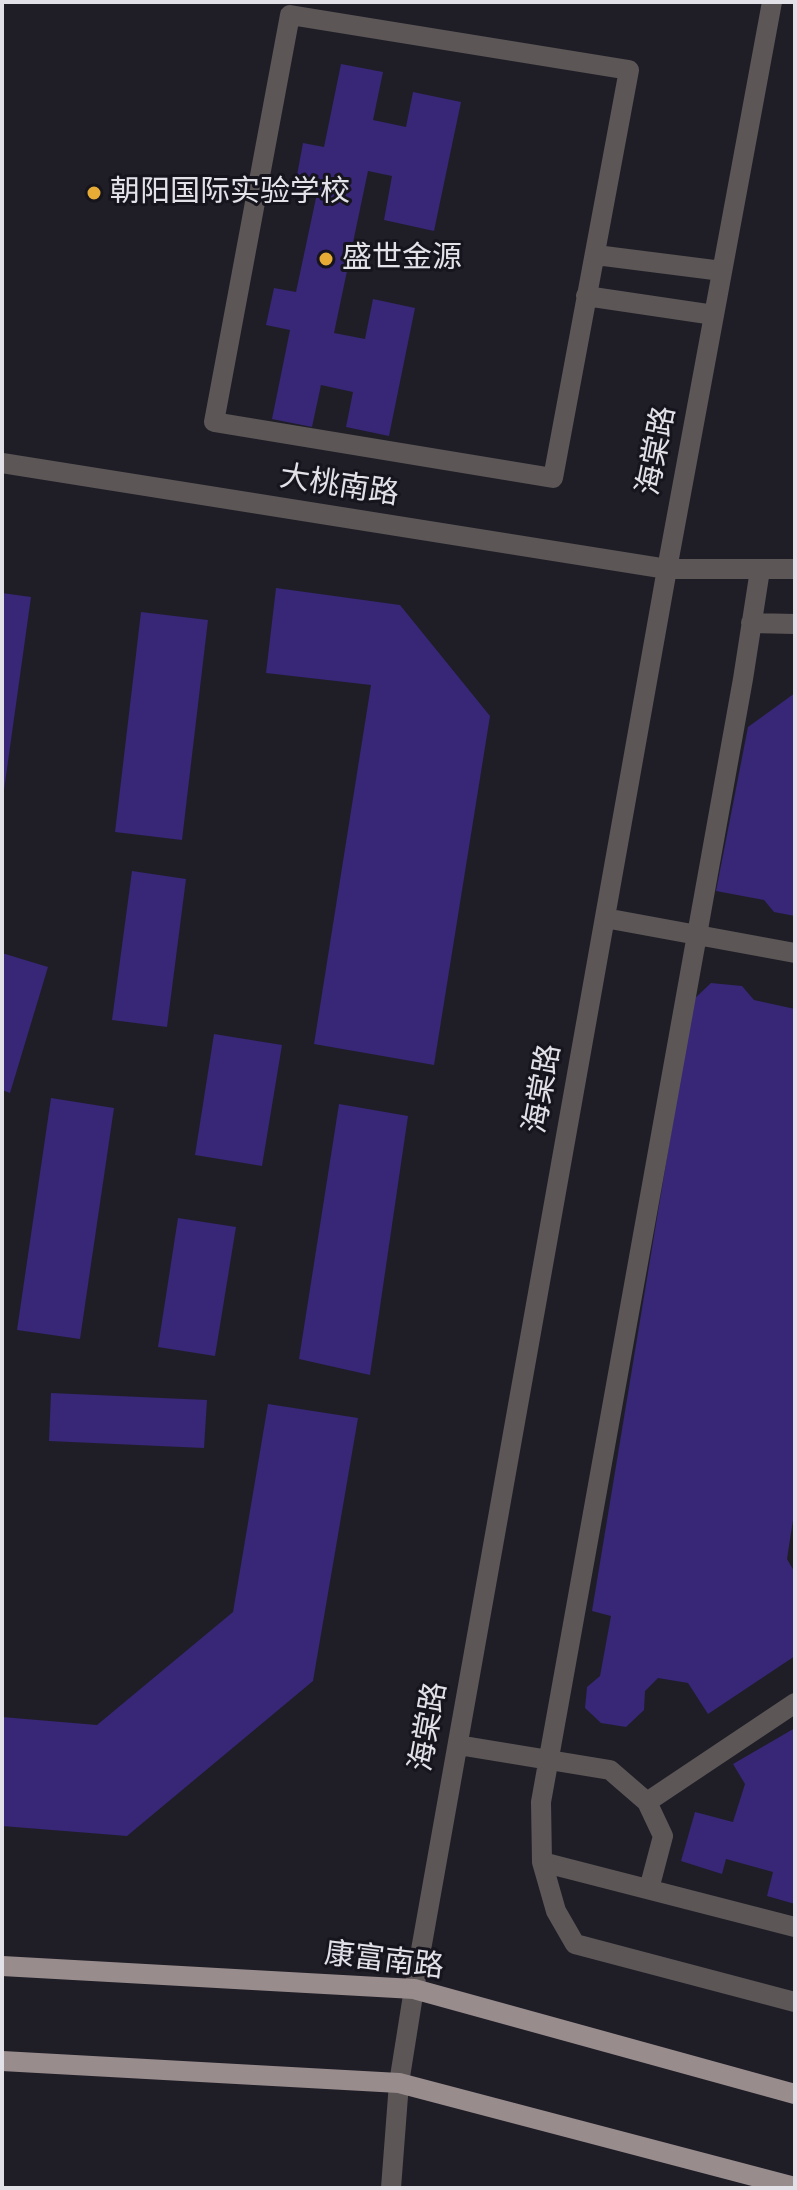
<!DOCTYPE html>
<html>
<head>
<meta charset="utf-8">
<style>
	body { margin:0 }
	#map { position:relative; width:797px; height:2190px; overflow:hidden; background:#1f1e27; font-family:"Sofia Sans Condensed",sans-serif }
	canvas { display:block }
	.frame { position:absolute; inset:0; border:4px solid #e2e1e8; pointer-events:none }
</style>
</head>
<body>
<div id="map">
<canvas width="797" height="2190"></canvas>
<div class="frame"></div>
</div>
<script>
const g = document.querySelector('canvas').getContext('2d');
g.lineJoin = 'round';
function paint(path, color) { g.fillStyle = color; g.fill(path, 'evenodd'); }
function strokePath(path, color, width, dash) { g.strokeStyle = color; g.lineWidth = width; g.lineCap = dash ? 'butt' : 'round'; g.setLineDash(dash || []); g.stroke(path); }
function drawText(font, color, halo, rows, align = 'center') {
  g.font = font + ' "Sofia Sans Condensed","Noto Sans SC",sans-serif'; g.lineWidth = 6; g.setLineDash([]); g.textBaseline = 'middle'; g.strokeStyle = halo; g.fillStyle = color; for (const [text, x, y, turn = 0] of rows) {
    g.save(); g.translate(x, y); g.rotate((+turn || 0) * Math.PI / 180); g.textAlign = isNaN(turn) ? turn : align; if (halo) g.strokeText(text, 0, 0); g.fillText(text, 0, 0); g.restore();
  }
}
const building = new Path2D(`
	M341,64L383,72L373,120L406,127L413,92L461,102L434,231L384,220L392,176L368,171L334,333L365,339L373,299L415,308L389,436L346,427L353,392L321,385L312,427L272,419L290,330L266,325L274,288L296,292L320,179L297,175L303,143L324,147Z
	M276,588L400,605L490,716L434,1065L314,1044L371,685L266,673Z
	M2,593L31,597L4,790L2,789Z
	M141,612L208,620L182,840L115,832Z
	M795,693V916L774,912L764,900L716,891L748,727Z
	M132,871L186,879L167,1027L112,1020Z
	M2,953L48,967L10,1093L2,1090Z
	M711,983L742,986L754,1000L795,1009V1507L787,1559L795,1573V1656L708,1714L688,1683L658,1678L645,1691L644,1710L626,1727L601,1723L585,1708L587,1687L600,1676L611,1616L592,1611L693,1000Z
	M214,1034L282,1045L262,1166L195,1155Z
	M51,1098L114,1108L80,1339L17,1330Z
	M339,1104L408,1116L370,1375L299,1359Z
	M178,1218L236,1227L215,1356L158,1347Z
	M51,1393L207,1400L204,1448L49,1441Z
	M268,1404L358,1418L313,1681L127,1836L2,1826V1717L97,1725L233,1612Z
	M795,1728V1904L767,1896L773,1872L726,1859L722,1874L681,1861L695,1812L733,1822L745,1784L733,1764Z`);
const minor = new Path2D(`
	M290,15L629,70C604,206 578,342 553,478L214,422Z
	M596,255L722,271
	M586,296L714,315
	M2,463L667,569H795
	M760,570L743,679L541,1802L542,1862L556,1911L575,1944L795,2002
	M751,623L795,624
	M605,918L795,953
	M458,1745L610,1770L647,1802L663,1836L649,1889
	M647,1802L795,1703
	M542,1862L795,1927
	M391,2188L399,2083L414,1989L667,569L772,2`);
const major = new Path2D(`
	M2,1966L414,1989L795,2094
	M2,2061L399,2083L795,2187`);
const markers = [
	[94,193,8,"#e6ac36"],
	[326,259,8,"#e6ac36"]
];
const poiNames = [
	["朝阳国际实验学校",110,193],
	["盛世金源",342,259]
];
const streetNames = [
	["海棠路",658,451,-79],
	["大桃南路",339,487,9],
	["海棠路",544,1089,-80],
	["海棠路",430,1727,-80],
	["康富南路",384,1962,7]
];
paint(building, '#382676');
strokePath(minor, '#5c5656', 20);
strokePath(major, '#998c8d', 20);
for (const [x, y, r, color] of markers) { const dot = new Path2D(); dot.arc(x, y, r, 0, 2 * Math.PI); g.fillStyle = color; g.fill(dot); strokePath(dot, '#16141d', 3); }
drawText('30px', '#e2e1e8', '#16141d', poiNames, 'left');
drawText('30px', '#e2e1e8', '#16141d', streetNames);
</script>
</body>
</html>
